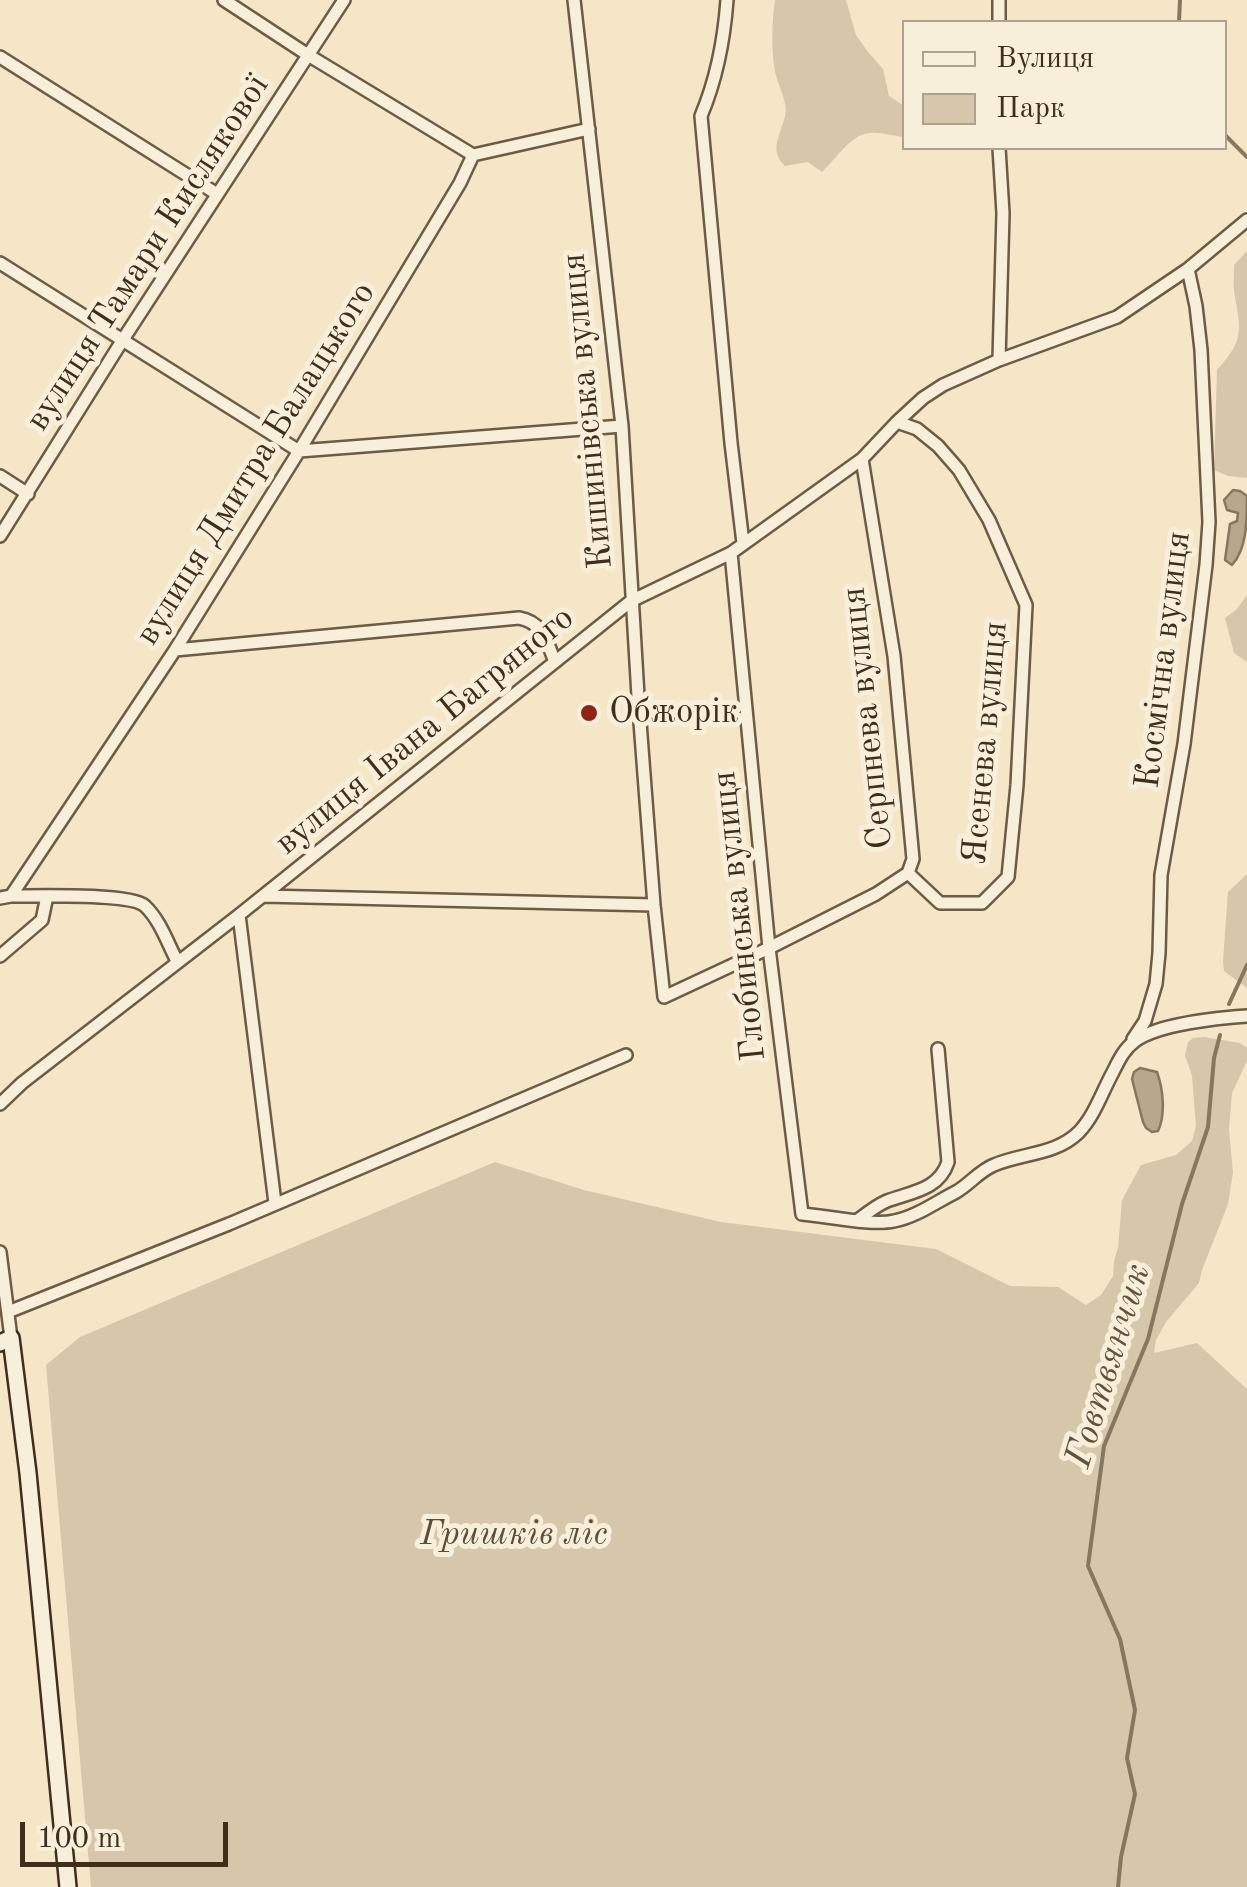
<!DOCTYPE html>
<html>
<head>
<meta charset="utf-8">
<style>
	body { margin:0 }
	#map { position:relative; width:1247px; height:1887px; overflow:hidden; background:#f5e6c7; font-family:"Old Standard TT",serif }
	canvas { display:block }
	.legend { position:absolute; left:902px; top:20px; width:325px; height:130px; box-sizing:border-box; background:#f8efdb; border:2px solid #aea28e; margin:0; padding:12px 18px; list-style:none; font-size:30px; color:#3e2e1b }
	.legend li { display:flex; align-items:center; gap:20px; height:50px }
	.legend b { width:50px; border:2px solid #aea28e }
	.scale { position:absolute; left:20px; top:1822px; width:208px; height:45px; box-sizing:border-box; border:5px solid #3e2e1b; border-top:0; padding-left:12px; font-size:30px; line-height:35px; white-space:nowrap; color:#3e2e1b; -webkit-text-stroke:8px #f8efdb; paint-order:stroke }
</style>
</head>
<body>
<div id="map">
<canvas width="1247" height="1887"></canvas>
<ul class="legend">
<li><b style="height:12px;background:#f8efdb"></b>Вулиця</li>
<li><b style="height:28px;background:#d6c7aa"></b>Парк</li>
</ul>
<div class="scale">100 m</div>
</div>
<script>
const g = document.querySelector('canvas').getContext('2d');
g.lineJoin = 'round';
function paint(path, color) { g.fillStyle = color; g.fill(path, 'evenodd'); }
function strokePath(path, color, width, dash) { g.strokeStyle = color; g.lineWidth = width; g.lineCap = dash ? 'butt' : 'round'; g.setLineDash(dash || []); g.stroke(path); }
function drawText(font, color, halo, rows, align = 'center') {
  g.font = font + ' "Old Standard TT",serif'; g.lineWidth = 10; g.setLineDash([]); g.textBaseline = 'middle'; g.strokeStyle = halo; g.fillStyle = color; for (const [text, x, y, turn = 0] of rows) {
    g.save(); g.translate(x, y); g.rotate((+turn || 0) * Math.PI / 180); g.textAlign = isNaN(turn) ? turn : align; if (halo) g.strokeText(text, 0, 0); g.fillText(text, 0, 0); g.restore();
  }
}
const green = new Path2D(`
	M775,0H846L856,35L868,52L883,69L889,96L904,106V137C893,136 876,130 864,134C848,139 834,161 822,172L808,162L785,166C768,150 781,135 785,116C789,103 777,84 775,71C771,50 772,21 775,0Z
	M1247,251V478L1228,476L1214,470L1217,370C1242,342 1242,333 1235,297C1233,287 1234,276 1234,265Z
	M1247,595V662L1234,653L1225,618L1237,609Z
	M1247,874V988L1224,971L1223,961L1228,892Z
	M1204,1037L1240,1043L1247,1048V1061L1232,1093L1229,1129L1233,1173L1228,1204L1202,1270L1199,1283L1166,1322L1156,1340L1154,1353L1197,1343L1247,1389V1887H91L46,1365L80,1337L495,1162L584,1190L721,1222L936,1249L1010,1286L1058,1287L1086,1305L1101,1295L1113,1276L1114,1261L1118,1248L1122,1200L1141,1165L1176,1155L1192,1141L1196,1126L1192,1076L1185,1055L1188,1042L1193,1038Z`);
const water = new Path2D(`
	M1233,490L1240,491L1247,496C1247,520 1247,549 1232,565L1225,560L1230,524L1237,521L1238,513L1227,510L1224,500Z
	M1140,1068L1157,1072C1163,1089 1166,1114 1158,1131L1152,1132L1146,1128L1143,1122L1132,1079L1134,1072Z`);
const stream = new Path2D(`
	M1179,22L1180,0
	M1224,134L1247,157
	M1229,1004L1247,965
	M1118,1887L1121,1857L1135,1794L1127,1758L1135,1710L1120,1639L1088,1566L1104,1446L1148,1339L1182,1204L1208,1127L1214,1058L1220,1035`);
const street = new Path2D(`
	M224,0L308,55L473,155
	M574,0L622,426L638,696L654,905L664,997L769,948L876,894L908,873L913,859L894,656L862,459
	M727,0C724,41 717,78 701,116L731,443L743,543
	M999,22V0
	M0,57L217,194
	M999,148L1003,213L999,360
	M0,263L299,451L622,426
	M897,422L917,429L938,446L959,470L989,520L1026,605L1017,785L1008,877L982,903H940L908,873
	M0,476L28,494
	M0,536L122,341L344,0
	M731,553L769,948L802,1214C828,1216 871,1226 894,1221C916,1217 936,1202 956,1192C970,1184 979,1171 994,1165C1022,1153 1056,1155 1079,1132C1095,1115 1102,1092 1113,1072C1119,1060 1124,1049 1135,1041C1158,1024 1219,1018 1247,1016
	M175,650L519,618C543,622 547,642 555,662
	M11,896L175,650L299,451L460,183L473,155L589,129
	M263,896L654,905
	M0,898L11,896C35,896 131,893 145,906C160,920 168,944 177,961
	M239,915L275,1203
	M0,956L42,920L47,896
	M1133,1039L1145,1021L1156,984L1159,953L1161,875L1184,744L1206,565L1209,522L1201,350L1196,306L1188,269
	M0,1104L22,1083L239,915L631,601L731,553L862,459L897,422L923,398L943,385L999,360L1117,317L1188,269L1247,220
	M858,1220C867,1213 877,1205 887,1201C911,1192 939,1190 948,1162L938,1049
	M0,1252L11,1338
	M8,1312L229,1224L626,1055`);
const secondary = new Path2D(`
	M0,1343L11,1338L28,1473L68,1887`);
const markers = [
	[589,713,10,"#8f2418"]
];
const streetNames = [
	["вулиця Тамари Кислякової",148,253,-57],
	["Кишинівська вулиця",588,411,-95],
	["вулиця Дмитра Балацького",256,464,-58],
	["Космічна вулиця",1164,660,-83],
	["Серпнева вулиця",868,718,-96],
	["вулиця Івана Багряного",425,731,-39],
	["Ясенева вулиця",986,743,-85],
	["Глобинська вулиця",740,916,-96]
];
const poiNames = [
	["Обжорік",609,713]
];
const parkNames = [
	["Гришків ліс",514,1535]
];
const waterNames = [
	["Говтвянчик",1109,1366,-73]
];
paint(green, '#d6c7aa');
paint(water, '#b7a78d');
strokePath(water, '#87775f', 2.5);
strokePath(stream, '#87775f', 4);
strokePath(street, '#6c5c46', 16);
strokePath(secondary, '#3e2e1b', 20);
strokePath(street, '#f8efdb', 11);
strokePath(secondary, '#f8efdb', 15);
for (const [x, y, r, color] of markers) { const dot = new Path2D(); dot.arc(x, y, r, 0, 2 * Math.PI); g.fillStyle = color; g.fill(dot); strokePath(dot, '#f8efdb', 4); }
drawText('35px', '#3e2e1b', '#f8efdb', streetNames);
drawText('35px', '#3e2e1b', '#f8efdb', poiNames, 'left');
drawText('italic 35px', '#5c4d38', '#f8efdb', parkNames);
drawText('italic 38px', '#62523d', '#f8efdb', waterNames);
</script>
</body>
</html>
